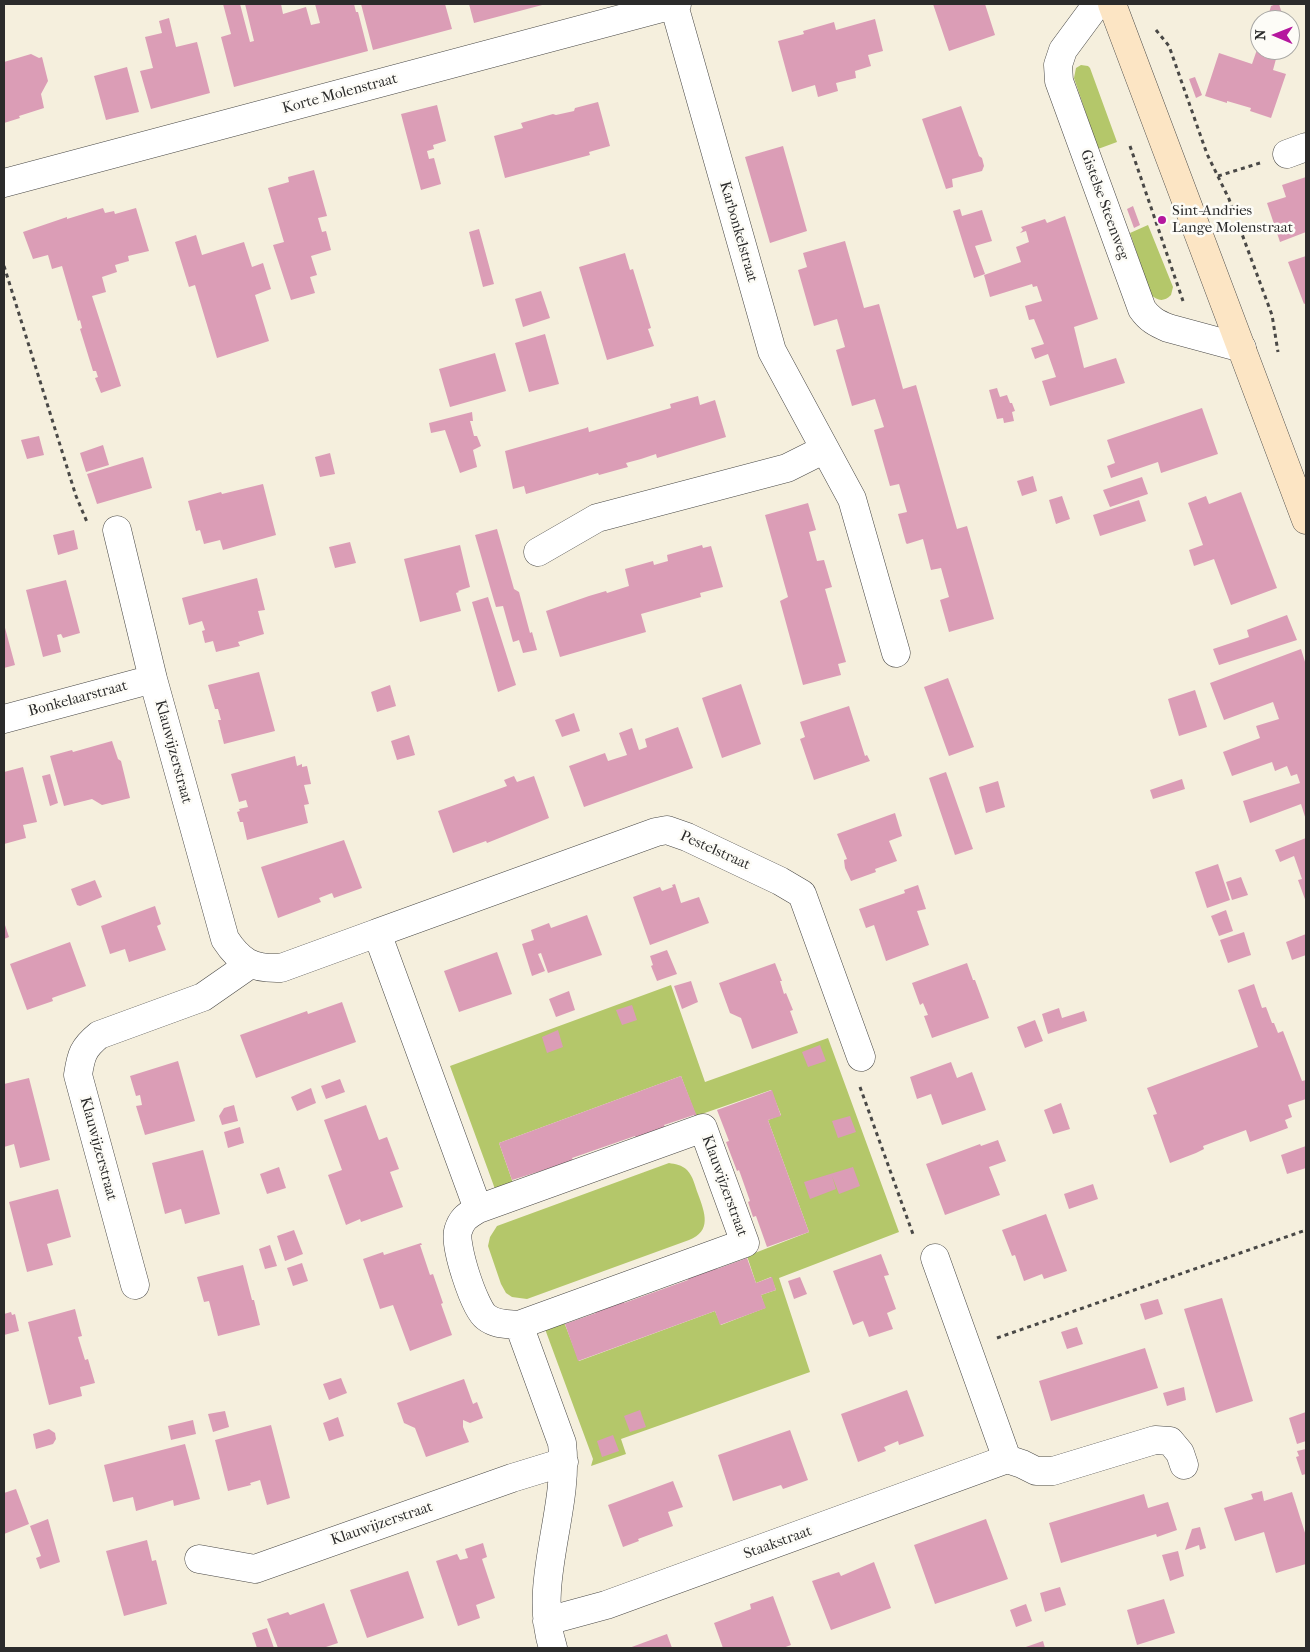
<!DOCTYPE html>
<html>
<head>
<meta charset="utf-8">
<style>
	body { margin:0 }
	#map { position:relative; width:1310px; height:1652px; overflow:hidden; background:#f5efdd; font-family:"IM FELL French Canon",serif }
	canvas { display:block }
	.frame { position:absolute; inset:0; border:5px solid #2b2b2b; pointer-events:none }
	.north { position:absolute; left:1250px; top:10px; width:50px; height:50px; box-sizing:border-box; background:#fdfcf7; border:1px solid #a9a8a5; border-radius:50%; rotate:271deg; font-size:14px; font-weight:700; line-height:20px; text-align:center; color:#2b2b2b }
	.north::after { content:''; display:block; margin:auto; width:18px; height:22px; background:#b5179e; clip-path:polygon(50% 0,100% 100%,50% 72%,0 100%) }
</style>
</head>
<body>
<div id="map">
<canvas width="1310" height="1652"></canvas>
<div class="frame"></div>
<div class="north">N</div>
</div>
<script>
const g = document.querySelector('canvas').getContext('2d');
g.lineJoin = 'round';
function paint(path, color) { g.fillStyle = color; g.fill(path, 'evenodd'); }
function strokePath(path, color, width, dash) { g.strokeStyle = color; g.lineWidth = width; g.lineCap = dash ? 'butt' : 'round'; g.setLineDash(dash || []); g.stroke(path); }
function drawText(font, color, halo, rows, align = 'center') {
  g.font = font + ' "IM FELL French Canon",serif'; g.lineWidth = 5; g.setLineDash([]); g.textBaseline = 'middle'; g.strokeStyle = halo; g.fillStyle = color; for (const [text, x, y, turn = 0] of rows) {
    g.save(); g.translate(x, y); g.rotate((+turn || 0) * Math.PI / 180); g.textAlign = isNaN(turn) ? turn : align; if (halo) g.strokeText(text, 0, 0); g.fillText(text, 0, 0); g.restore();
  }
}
const green = new Path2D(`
	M1081,65L1088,66L1090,68L1117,142L1098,149L1074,78L1076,68Z
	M1148,225L1173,287L1171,295C1164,302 1158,301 1151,295L1130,233Z
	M671,985L705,1082L828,1038L899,1232L779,1278L810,1372L621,1439L626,1454L591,1466L593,1459L545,1329L564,1322L579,1361L715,1311L721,1325L765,1308L761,1295L776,1290L771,1277L756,1283L747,1256L809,1232L768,1120L781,1115L771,1090L696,1116L681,1076L499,1143L513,1183L495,1189L450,1066Z
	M669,1163C675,1164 682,1165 687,1170C693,1176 695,1186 698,1194C705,1213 712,1231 689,1240L527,1299L512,1297L506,1293L501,1284L488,1246L490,1237L497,1226Z`);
const building = new Path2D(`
	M223,4H240L250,42L254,41L245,4H281L283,14L306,7L311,25L320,23L315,4H354L356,12H358L368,51L234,87L221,37L231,34Z
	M361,4H445L452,29L373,50Z
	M469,4H546L474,23Z
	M933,4H985L995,35L949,51Z
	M1276,4H1279L1284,20H1267L1271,6Z
	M169,18L176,47L197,42L210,93L151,109L140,71L153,68L145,37L162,33L159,21Z
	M875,19L883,51L868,55L871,66L855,71L856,78L836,83L838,91L818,97L815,85L792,92L778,41L804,34L803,31L834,22L836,30Z
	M1260,41V50H1270L1268,57L1276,59L1273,70L1286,74L1271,118L1250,111L1251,108L1227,101V103L1205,96L1219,53L1252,64Z
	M31,54L39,58L42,57L48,81L41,94L44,108L19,116L20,118L4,123V62Z
	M127,67L139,112L106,120L94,76Z
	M1195,77L1202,95L1196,98L1189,79Z
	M598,102L610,146L589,152L590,155L505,178L494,136L523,128L521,123L553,114L556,115L574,111L575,108Z
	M437,105L446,141L433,145L434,149L427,151L429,159L434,158L441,184L421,190L401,114Z
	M961,106L979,156L982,158L984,166L982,171L952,179L953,187L946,189L922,119Z
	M783,146L807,231L770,243L745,157Z
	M314,170L327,216L318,218L322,232L326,231L331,250L311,256L317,275L310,277L315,293L291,300L273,245L284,242L268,188L289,182L288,177Z
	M1306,177V232L1280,242L1267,203L1286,197L1282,185Z
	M1133,206L1140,225L1134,228L1127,209Z
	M103,208L105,213L114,211L115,214L136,208L149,251L128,256L129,261L115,265L117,272L102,277L106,292L92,296L121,386L101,393L95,378L98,377L96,371H93L80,329L82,328L80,320L78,321L62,266L52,269L48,255L33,259L23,232L67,217V219Z
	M960,209L962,216L982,210L992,241L975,246L985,274L974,278L953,211Z
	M1065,216L1098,319L1074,327L1084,368L1116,358L1125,383L1050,406L1042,381L1056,377L1048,354L1035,359L1031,348L1044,344L1034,319L1029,320L1025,306L1042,301L1037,286L1033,287L1032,284L990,297L984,275L1021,262L1016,247L1029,242L1026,231L1020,233L1023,230L1021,227L1045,219L1047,223Z
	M479,229L494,284L483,287L469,232Z
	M196,235L202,255L244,242L252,267L263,263L271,289L255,295L269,341L217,358L195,285L189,287L175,242Z
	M845,241L864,308L879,304L903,389L916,385L957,529L967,526L994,619L949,632L940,600L949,597L941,568L931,570L923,539L907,544L906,543L898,514L907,512L899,484L890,486L874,430L884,427L875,399L852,406L836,350L845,347L837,319L814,326L798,270L807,267L803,253Z
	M625,253L630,270L633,269L651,328L648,329L654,346L607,360L579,267Z
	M1306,256V303L1304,304L1288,262Z
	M541,291L550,318L523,327L515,299Z
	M545,334L559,384L529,392L515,343Z
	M495,353L506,391L450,407L439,369Z
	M997,388L1000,397L1007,395L1010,403H1012L1015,411L1012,412L1014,421L1004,423L1003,418L997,419L989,390Z
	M698,396L700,405L715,400L726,437L657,458L656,454L641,459L626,463L628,467L599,475L598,473L526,494L524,486L513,489L505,451L586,428L588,427L589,432L671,408L670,404Z
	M1202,408L1218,454L1161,473L1158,462L1111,478L1107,466L1115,463L1107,440Z
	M472,412L473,421H470L474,436H477L481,446L473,450L477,467L460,473L445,430L431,433L429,423Z
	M39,436L44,455L27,459L21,440Z
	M103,445L109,465L86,472L80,453Z
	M330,453L335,474L320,477L315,457Z
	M143,457L152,488L97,504L87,474Z
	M1033,476L1037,491L1022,496L1017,481Z
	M1142,477L1148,494L1110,507L1103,490Z
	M263,484L276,535L223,550L220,540L204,544L200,530L196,531L188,501L221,492L222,494Z
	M1241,492L1277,588L1231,605L1214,559L1194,566L1189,550L1203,545L1188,503L1206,496L1209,504Z
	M1062,496L1070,519L1056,524L1049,500Z
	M1139,500L1146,521L1100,536L1093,515Z
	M808,503L816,530L809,532L817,561L824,560L832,587L825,589L846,662L838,664L841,675L803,685L780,601L788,597L765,515Z
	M497,529L514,589L519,592L530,633L532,632L537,650L523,653L519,640L513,642L503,606L496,607L493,597L475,535Z
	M74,530L78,549L58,555L53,535Z
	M350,542L356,563L335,568L329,547Z
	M460,545L470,587L458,591L459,592L456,593L461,611L420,622L404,559Z
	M702,545L703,548L711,546L723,587L700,593L701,597L641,614L646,632L560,657L546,611L589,596L606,591L607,593L629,586L625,569L653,561L654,565L668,561L667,555Z
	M257,578L265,610L258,611L264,634L238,642L240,646L216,652L213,641L205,643L202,631L205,630L202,621L189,625L182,598Z
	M66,580L80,633L63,638L61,634L57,635L61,652L43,657L26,590Z
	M488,597L516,685L498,692L472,602Z
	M1287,615L1297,640L1219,665L1213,649L1249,637L1247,630Z
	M4,624L15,665L4,668Z
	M1301,649L1306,665V820L1301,804L1250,823L1243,801L1300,783L1297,774L1291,776L1287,766L1275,771L1272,762L1232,776L1223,752L1260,738L1256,726L1279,719L1273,702L1224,720L1210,683Z
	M259,672L275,731L224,744L218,720H221L218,709H215L208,685Z
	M948,678L974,747L949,756L924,687Z
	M741,684L761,744L722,758L702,698Z
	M390,685L396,706L377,712L371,692Z
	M1195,690L1207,727L1179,736L1168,699Z
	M849,706L865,756L867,755L870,761L814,780L800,739L805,737L800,722Z
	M574,713L580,731L562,737L555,720Z
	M678,727L693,768L584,807L569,766L605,753L608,761L627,755L619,733L632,728L639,750L647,747L645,739Z
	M409,735L415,755L397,760L391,741Z
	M112,741L118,759L121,761L130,798L102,805L92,799L64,806L50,756L72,750L73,752Z
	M295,756L297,766L302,764V767L307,766L311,784L304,785L309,804L304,805L308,823L247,840L243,822H240L237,812L240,811L239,809L248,807L246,800L239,802L231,774Z
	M23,767L37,822L23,825L26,838L4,844V772Z
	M946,772L973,849L955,855L929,778Z
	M50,774L58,803L50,806L42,776Z
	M514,776L517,782L534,776L549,818L487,843L486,841L453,853L438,811L507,786L504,780Z
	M1182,779L1185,789L1153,799L1150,790Z
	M998,781L1005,807L986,813L979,787Z
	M895,813L902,836L889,841L897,861L875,869L876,872L851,881L845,868L844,860L847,859L837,834Z
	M1306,838V902L1298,880L1302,879L1294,856L1280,862L1275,850Z
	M344,840L362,888L334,898L332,893L319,898L321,902L278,918L261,867Z
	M1218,864L1230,900L1207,908L1195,872Z
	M1241,877L1248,895L1232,900L1226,882Z
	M95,880L102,897L80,906L77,905L71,889Z
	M675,884L681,903L699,897L709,923L650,945L633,897L660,887L662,891L673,887L672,885Z
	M918,885L926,909L917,911L929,945L886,961L874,925L866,928L859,909L905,893L904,890Z
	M155,906L161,924L157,926L166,950L129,962L125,949L110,954L101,926Z
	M1226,910L1233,931L1219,936L1211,916Z
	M587,915L602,955L548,973L541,953L538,954L545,971L532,976L522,944L534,940L531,930L549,923L551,928Z
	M4,922L9,937L4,939Z
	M1244,932L1251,955L1228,963L1220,940Z
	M1306,934V955L1292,960L1286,942Z
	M70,942L86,986L52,998L53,1001L27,1010L10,964Z
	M667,950L677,974L657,981L651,966L653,965L650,956Z
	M497,952L512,994L459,1012L444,971Z
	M775,963L782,981H780L784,994L786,993L793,1010L790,1011L798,1033L752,1049L741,1018L730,1013L719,983Z
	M967,963L973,980H975L989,1018L932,1038L924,1016L928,1015L923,1003L920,1005L912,983Z
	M691,981L698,1002L682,1009L674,986Z
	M1254,984L1262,1008L1266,1007L1272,1023H1274L1278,1033L1283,1031L1302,1081L1306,1080V1099L1288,1105L1292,1117L1285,1120L1288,1128L1250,1142L1246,1130L1203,1146L1204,1149L1196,1153L1170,1163L1153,1115L1157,1114L1147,1088L1258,1047L1238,990Z
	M569,991L575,1010L556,1017L549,999Z
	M342,1002L356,1042L256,1078L240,1035L307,1011L308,1014Z
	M632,1005L637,1020L622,1025L616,1010Z
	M1059,1008L1062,1018L1084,1011L1087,1021L1048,1034L1042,1014Z
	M1035,1020L1043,1041L1025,1048L1017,1027Z
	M558,1030L563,1047L547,1053L542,1037Z
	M820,1045L826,1061L808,1067L802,1052Z
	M178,1061L195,1121L145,1135L136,1106L142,1105L140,1095L136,1096L130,1076Z
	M951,1062L957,1078L972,1072L986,1110L942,1125L931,1094L917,1099L910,1077Z
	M681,1076L698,1119L694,1115L664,1125L665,1128L636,1138L635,1136L572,1158L573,1161L512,1180L499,1143Z
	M29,1078L50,1160L20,1168L14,1144L4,1147V1084Z
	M340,1079L345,1092L326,1099L321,1086Z
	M311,1088L316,1103L297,1111L291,1097Z
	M772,1090L781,1116L768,1120L809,1232L767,1247L756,1216L753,1217L748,1202L750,1201L739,1170L737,1171L726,1142L729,1141L717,1110Z
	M1061,1103L1070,1129L1053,1134L1044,1110Z
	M234,1105L238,1121L222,1125L219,1116L224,1108Z
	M366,1105L379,1140L387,1137L399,1169L390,1172L403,1207L361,1222L360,1219L346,1225L328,1175L342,1170L324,1120Z
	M850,1116L856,1132L838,1138L832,1121Z
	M240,1127L244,1143L228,1148L224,1132Z
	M998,1140L1006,1161L989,1167L1000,1195L945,1215L926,1164L980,1144L981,1146Z
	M1306,1146V1168L1287,1174L1281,1155Z
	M203,1150L220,1214L185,1224L181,1209L165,1214L152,1163Z
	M279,1167L286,1188L267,1194L260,1174Z
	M853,1167L860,1186L839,1194L832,1176L836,1189L810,1199L804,1182Z
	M1093,1184L1098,1199L1069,1209L1064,1194Z
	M58,1189L71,1237L47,1244L53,1265L27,1272L9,1202Z
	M1046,1214L1067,1271L1044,1279L1042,1274L1024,1281L1015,1255L1012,1256L1002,1230Z
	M294,1230L303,1254L285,1261L277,1236Z
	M421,1243L422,1245H420L430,1275L433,1274L443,1303L441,1304L452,1335L410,1351L393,1305L380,1309L363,1259L383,1252L384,1255Z
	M270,1245L277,1266L265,1269L259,1249Z
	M881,1254L889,1275L884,1276L896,1309L887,1313L893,1329L869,1337L863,1321L853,1325L833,1271Z
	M747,1258L756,1283L772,1277L776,1290L761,1295L766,1308L720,1325L715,1311L578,1361L565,1324L596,1313L595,1311L624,1300V1303L688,1280L687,1277L716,1267L717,1269Z
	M302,1263L308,1281L293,1286L287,1268Z
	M243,1265L252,1300H254L260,1325L218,1336L209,1301L204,1302L197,1277Z
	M800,1277L807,1294L794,1299L788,1281Z
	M1222,1298L1253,1401L1216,1413L1184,1309Z
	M1158,1299L1163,1314L1145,1320L1140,1304Z
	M75,1309L82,1336L78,1337L85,1360L88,1359L95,1383L80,1387L82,1396L49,1405L28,1322Z
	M11,1312L12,1315L15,1314L19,1331L4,1335V1314Z
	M1077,1327L1083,1344L1067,1349L1061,1332Z
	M1145,1348L1158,1388L1051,1421L1039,1381Z
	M341,1378L347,1393L329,1400L323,1384Z
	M464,1379L473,1404L477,1402L483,1418L470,1423L463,1420V1427L469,1442L426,1457L415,1428L404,1423L397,1403Z
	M1184,1387L1186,1400L1167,1406L1163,1393Z
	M907,1390L924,1436L899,1445L898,1441L884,1447L886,1451L858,1462L841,1414Z
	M640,1410L646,1427L630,1432L624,1416Z
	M225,1411L229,1427L213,1432L208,1414Z
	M1306,1412V1441L1297,1444L1289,1418Z
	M338,1417L344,1436L329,1441L323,1423Z
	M193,1420L196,1434L171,1440L168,1426Z
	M271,1425L290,1498L267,1505L260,1480L250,1483L251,1485L228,1491L215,1440Z
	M49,1429L55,1433L56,1439L53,1444L36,1449L33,1434Z
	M790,1430L808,1480L783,1489L781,1485L733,1501L718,1455Z
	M613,1435L619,1451L602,1457L597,1441Z
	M185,1444L200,1499L174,1506L173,1500L136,1511L133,1497L113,1502L104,1465Z
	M1306,1449V1474L1302,1475L1296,1457L1299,1456L1297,1451Z
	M673,1481L683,1507L668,1512L673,1526L638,1539L639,1541L623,1547L608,1505Z
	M16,1489L29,1524L4,1534V1493Z
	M1262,1491L1264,1501L1292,1492L1306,1536V1564L1276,1573L1264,1532L1235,1541L1224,1508L1253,1499L1251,1494Z
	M1144,1494L1148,1508L1168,1502L1177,1530L1157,1537L1156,1534L1061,1563L1049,1523Z
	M48,1519L60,1562L40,1569L36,1558L41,1556L30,1526Z
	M986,1519L1008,1579L935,1604L914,1545Z
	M1200,1527L1206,1548L1200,1550L1199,1545L1185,1550L1192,1529Z
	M147,1540L152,1561L156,1560L167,1604L124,1616L106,1551Z
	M483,1543L487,1557L482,1559L495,1598L476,1605L480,1618L458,1626L436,1561L457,1554L460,1560L468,1558L465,1549Z
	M1178,1551L1184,1576L1170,1581L1162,1555Z
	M874,1562L891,1608L831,1630L812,1581L839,1572L841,1576Z
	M408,1571L424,1618L367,1638L350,1590Z
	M1060,1587L1066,1605L1045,1612L1040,1593Z
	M773,1596L791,1645L783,1648H723L714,1623L751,1609L750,1604Z
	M1164,1599L1175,1633L1137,1645L1127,1610Z
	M324,1603L338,1643L323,1648H278L267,1619L288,1612L290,1615Z
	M1026,1604L1032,1621L1016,1627L1010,1610Z
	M267,1628L274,1648H257L252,1633Z
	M667,1634L672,1648H629Z
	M1043,1641L1045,1648H1023Z`);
const path = new Path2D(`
	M1156,30L1169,46L1207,154L1229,199L1272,315L1278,352
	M1130,146L1183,301
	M1218,176L1260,163
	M4,266L76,496L87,522
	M860,1087L914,1237
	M997,1338L1306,1230`);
const street = new Path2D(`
	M1097,4L1063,50L1058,65L1059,81L1142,309C1149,319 1156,323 1168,328L1242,348
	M674,5L772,351L852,499L896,653
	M1287,154L1306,147
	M4,183L677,4
	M117,530L153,679L225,939C240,962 252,969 281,968L377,933L478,1209C467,1216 462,1218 458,1231C454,1245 474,1308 486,1317C496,1325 508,1324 519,1325L562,1443C570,1510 532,1582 553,1648
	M538,552L597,518L787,468L825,449
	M4,719L153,679
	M377,933L656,832L667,830L687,837L780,881L802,894L861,1057
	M478,1209L703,1128L745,1243L519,1325
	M935,1258L1007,1459
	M135,1285L78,1075C81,1055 83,1048 99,1035L203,997L249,965
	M199,1559L255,1569L512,1478L564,1462
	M547,1621L606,1605L1007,1459L1022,1464L1036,1471H1053L1155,1440L1170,1441L1180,1453L1184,1465`);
const secondary = new Path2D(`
	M1112,4L1306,520`);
const markers = [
	[1162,220,5,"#b5179e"]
];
const streetNames = [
	["Korte Molenstraat",340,94,-15],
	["Gistelse Steenweg",1104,205,70],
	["Karbonkelstraat",738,232,74],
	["Bonkelaarstraat",78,699,-15],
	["Klauwijzerstraat",173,752,75],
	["Pestelstraat",715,851,24],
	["Klauwijzerstraat",98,1149,75],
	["Klauwijzerstraat",724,1186,70],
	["Klauwijzerstraat",382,1524,-19],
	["Staakstraat",778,1543,-20]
];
const poiNames = [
	["Sint-Andries",1172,211],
	["Lange Molenstraat",1172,228]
];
paint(green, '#b4c76a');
paint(building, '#db9db6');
strokePath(street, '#494846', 29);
strokePath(secondary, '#494846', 29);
strokePath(path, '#494846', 3, [4, 4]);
strokePath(street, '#fff', 28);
strokePath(secondary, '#fce5c4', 28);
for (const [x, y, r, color] of markers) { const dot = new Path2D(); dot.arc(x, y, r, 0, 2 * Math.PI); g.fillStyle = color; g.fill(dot); strokePath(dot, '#fdfcf7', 2); }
drawText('15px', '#2b2b2b', '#fdfcf7', streetNames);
drawText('15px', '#2b2b2b', '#fdfcf7', poiNames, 'left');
</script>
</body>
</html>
